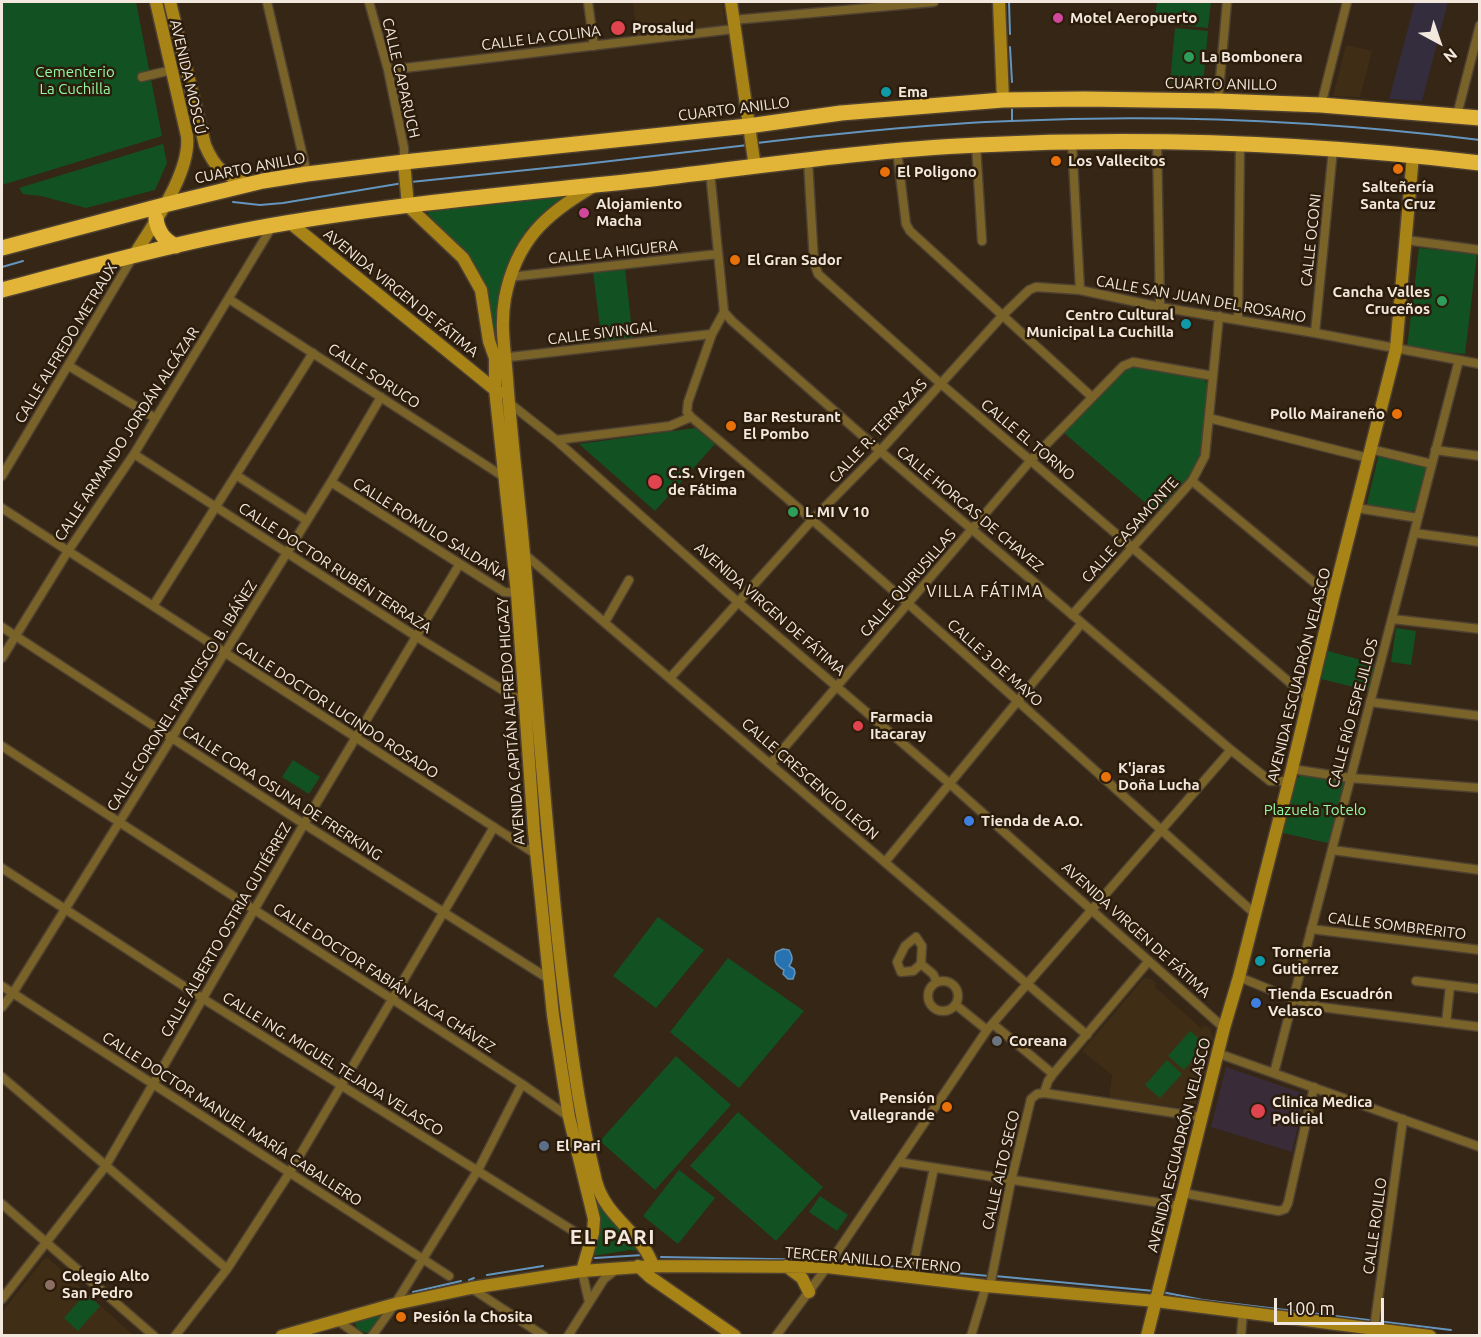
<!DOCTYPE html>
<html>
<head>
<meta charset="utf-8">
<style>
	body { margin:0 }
	#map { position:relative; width:1481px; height:1337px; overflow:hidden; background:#352615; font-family:Ubuntu,sans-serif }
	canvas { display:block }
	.frame { position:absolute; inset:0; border:3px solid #f2e8dd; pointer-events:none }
	.north { position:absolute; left:1409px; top:12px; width:60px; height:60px; -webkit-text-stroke:4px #2b1c0c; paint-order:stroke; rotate:140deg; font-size:16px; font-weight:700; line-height:24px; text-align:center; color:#f2e8dd }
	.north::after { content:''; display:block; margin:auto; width:21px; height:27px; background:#f2e8dd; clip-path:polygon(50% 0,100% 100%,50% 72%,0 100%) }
	.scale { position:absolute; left:1274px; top:1298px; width:110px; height:27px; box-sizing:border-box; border:3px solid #f2e8dd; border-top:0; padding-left:8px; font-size:18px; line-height:21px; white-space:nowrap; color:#f2e8dd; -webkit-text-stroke:4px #2b1c0c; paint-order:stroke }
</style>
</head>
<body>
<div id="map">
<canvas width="1481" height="1337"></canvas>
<div class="frame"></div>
<div class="north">N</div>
<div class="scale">100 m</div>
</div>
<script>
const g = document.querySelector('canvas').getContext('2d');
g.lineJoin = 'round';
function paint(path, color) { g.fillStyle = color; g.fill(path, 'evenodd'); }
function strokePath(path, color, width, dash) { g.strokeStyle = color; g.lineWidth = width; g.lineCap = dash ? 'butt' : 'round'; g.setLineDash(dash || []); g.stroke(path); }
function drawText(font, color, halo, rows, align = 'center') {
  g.font = font + ' Ubuntu,sans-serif'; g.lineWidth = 5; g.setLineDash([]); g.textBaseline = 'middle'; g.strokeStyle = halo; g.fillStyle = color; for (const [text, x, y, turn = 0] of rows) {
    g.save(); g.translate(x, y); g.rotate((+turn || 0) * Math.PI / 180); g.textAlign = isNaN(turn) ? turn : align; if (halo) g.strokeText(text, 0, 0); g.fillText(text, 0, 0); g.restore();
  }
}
const built = new Path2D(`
	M633,2H722L725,25L637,36Z
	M1346,45L1372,51L1360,97L1333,96Z
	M1144,978L1151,979L1156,983L1155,987L1201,1028L1205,1025L1210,1029L1213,1038L1196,1105L1192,1109L1109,1098L1112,1075L1082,1051Z
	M48,1258L133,1335H2V1312L44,1259Z`);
const industrial = new Path2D(`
	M1415,2H1448L1422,101L1389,99Z`);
const medical = new Path2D(`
	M1226,1067L1305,1094L1292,1152L1211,1127Z`);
const green = new Path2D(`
	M2,2H136L162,136L2,185Z
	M1157,2H1211L1208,28L1154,22Z
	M1175,28L1208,31L1203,85L1170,82Z
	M163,144L167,163L155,190L86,208L41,196L23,194L19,188Z
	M569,195L553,204L527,229L511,257L506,273L496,358C491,319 492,285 465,253C452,238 436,227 425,209Z
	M1419,248L1477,254L1465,354L1407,348Z
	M625,268L633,340L602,343L593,272Z
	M1131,367L1203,379L1208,384L1200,458L1184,484L1156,512L1064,433L1125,368Z
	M695,428L715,444L655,511L579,444Z
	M1379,454L1428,466L1416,509L1409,513L1370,507L1367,503Z
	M1396,628L1416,631L1411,665L1391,662Z
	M1328,651L1376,664L1370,691L1321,679Z
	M293,760L320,777L309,794L282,777Z
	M1302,775L1342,781L1346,784L1332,844L1283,833L1296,779Z
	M658,917L704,950L656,1008L613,976Z
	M728,958L804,1011L739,1088L670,1032Z
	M1190,1031L1206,1044L1184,1070L1168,1056Z
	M676,1056L731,1105L655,1190L600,1141Z
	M1167,1060L1182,1074L1160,1098L1145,1085Z
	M738,1112L823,1187L776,1241L690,1166Z
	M679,1170L715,1198L678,1244L643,1216Z
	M820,1196L848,1215L837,1231L809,1212Z
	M596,1197L642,1251L630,1250L592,1256C599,1235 601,1218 596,1197Z
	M86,1293L100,1306L78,1331L64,1318Z
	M380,1312L379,1320L372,1332L366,1333L358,1329L355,1324L358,1317Z`);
const water = new Path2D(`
	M783,949L789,950C793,957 793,960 789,966L794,969L795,973L793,979H788L783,974L784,970C776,965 773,962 776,952Z`);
const stream = new Path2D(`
	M1009,2L1010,34
	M1010,47L1012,82
	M1012,121V106
	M757,143C841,133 926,124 1011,121C1167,114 1325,121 1480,140
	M411,182L585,164L748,145
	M233,202L260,205L283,203L403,183
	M2,267L23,261
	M661,1257L824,1260
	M595,1258L643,1255
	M838,1261L909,1268
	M914,1269L989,1276
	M487,1275L543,1266
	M995,1276L1154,1291
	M469,1280L474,1278
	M413,1292L461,1281
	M1162,1292L1203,1300L1451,1330`);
const street = new Path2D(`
	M267,2L307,174
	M369,2L388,70L404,148V162
	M588,2L594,46
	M733,20L934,2
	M388,70L734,29
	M142,77L172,70
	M1218,101L1227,2
	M1321,105L1347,2
	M1457,115L1480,25
	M1157,141L1160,307
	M1072,142L1080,290
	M976,145L982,241
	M897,151L906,224L910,231L1092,397
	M808,161L814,262L818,274L940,383L1309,699
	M710,172L724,312
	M1406,240L1480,250
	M510,277L718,254
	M229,299L504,477
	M724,312L712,334L688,402L687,412L691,417C883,577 1067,746 1254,913
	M724,312L732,321L880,451L1231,750L1270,781H1288
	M1238,319L1240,145
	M1315,333L1333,149
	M501,358L712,334
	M69,366L155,418
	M508,402L556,440L739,603L949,783L1224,1028
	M1209,418L1368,458
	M556,440L670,426L691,417
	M1370,449L1432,464
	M1435,450L1480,456
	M134,454L417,637L514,697L525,698
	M236,475L306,520
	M2,476L134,255
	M1192,481L1333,598
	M331,482L504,592L517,593
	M2,508L537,855
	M1357,508L1418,518
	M1414,533L1480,542
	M522,552L1087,1035
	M153,606L313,353
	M1072,615L1192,481L1205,456L1219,316
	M1392,619L1480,629
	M605,622L629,580
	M2,627L304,824L549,979
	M2,658L68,551L134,454L273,225
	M670,678L813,519L880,451L1003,315L1029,290L1036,287L1080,290L1160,307L1315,333L1480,364
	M1370,702L1480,716
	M2,746L392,999L522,1084L569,1117
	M771,763L1032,459L1123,366L1133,362L1213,376
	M1292,769L1350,778L1480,788
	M1332,850L1480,870
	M885,862L1082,623
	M2,868L202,998L591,1242
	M1311,929L1480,950
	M916,937L922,946L921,964L913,971L901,972L897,962L905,946Z
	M921,964L933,974L937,982
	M1239,977L1293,999L1320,1007L1480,1027
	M928 996a15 15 0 1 1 30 0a15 15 0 1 1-30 0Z
	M1416,981L1480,989
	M2,986L449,1276
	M956,1005L987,1030
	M2,1007L13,993L331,482L381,397
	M1446,1023L1450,986
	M993,1024L1053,1074
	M1217,1053L1480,1147
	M1274,1073L1459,360
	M2,1077L227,1269
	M1044,1093L1201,1117
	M898,1162L1180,1206
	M1183,1193L1279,1211L1285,1209L1288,1203L1314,1087
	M2,1204L154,1336
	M582,1271L589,1302
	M911,1276L934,1168
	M990,1286L1011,1181L1031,1099L1037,1094L1044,1093L1048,1081L1053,1074L1148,962
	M471,1288L544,1336
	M2,1299L105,1167L304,824L459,565
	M337,1320L359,1336
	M175,1336L227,1269L290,1172L494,827
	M372,1336L395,1304L478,1170L522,1084
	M568,1336L604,1279L617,1269
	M776,1336L827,1267L987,1030L1231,750
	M971,1336L986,1286
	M1241,1336L1243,1312
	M1373,1336L1403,1119`);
const secondary = new Path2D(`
	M170,2L205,145C215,169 225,176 249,184
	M731,2L755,167
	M999,2L1003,100
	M404,162L408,206L463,258L481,290L489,341L495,358V389L517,593L534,832L553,1015L569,1117L594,1219L593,1233L582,1271
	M594,186C545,214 516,241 505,298C500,327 505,349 507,378C511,437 519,496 524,555C536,686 545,818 559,949C568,1027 577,1105 596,1181C606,1219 642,1232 653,1266
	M289,222L499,393
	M135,254C154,223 191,172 187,136L156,2
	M638,1266L650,1277L735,1336
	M786,1266L802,1278L809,1292
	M282,1336L395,1304L471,1288L582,1271L653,1266L827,1267L986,1286L1156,1301L1430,1336
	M1147,1336L1224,1028L1239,977L1292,769L1333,598L1396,349L1413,155`);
const highway = new Path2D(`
	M156,219C158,232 164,240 176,246
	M2,248L164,205L263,181L307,174L404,162L748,126L841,113L1003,100L1084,99L1218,101L1321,105L1480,118
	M2,290C96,265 190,239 286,223C404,203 524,193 643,180C754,167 866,150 978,145C1145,137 1313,143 1480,163`);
const markers = [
	[1058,18,6,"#d1479c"],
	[618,28,8,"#e0444e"],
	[1189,57,6,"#2e9e5b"],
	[886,92,6,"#0f9aa8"],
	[1056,161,6,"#e8710a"],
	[1398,169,6,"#e8710a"],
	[885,172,6,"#e8710a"],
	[584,213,6,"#d1479c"],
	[735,260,6,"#e8710a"],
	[1442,301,6,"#2e9e5b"],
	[1186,324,6,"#0f9aa8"],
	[1397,414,6,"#e8710a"],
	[731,426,6,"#e8710a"],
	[655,482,8,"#e0444e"],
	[793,512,6,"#2e9e5b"],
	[858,726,6,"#e0444e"],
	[1106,777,6,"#e8710a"],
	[969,821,6,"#3f7fe0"],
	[1260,961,6,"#0f9aa8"],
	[1256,1003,6,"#3f7fe0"],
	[997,1041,6,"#6b7280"],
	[947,1107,6,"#e8710a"],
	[1258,1111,8,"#e0444e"],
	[544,1146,6,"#5c6f8a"],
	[50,1285,6,"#8d6e63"],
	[401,1317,6,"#e8710a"]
];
const poiNames = [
	["Motel Aeropuerto",1070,18],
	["Prosalud",632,28],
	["La Bombonera",1201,57],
	["Ema",898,92],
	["Los Vallecitos",1068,161],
	["El Poligono",897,172],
	["Salteñería",1398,187,"center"],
	["Santa Cruz",1398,204,"center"],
	["Alojamiento",596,204],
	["Macha",596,221],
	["El Gran Sador",747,260],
	["Cancha Valles",1430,292,"right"],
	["Cruceños",1430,309,"right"],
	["Centro Cultural",1174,315,"right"],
	["Municipal La Cuchilla",1174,332,"right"],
	["Pollo Mairaneño",1385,414,"right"],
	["Bar Resturant",743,417],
	["El Pombo",743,434],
	["C.S. Virgen",668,473],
	["de Fátima",668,490],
	["L MI V 10",805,512],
	["Farmacia",870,717],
	["Itacaray",870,734],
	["K'jaras",1118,768],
	["Doña Lucha",1118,785],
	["Tienda de A.O.",981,821],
	["Torneria",1272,952],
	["Gutierrez",1272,969],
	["Tienda Escuadrón",1268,994],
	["Velasco",1268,1011],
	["Coreana",1009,1041],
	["Pensión",935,1098,"right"],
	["Vallegrande",935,1115,"right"],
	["Clinica Medica",1272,1102],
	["Policial",1272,1119],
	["El Pari",556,1146],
	["Colegio Alto",62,1276],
	["San Pedro",62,1293],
	["Pesión la Chosita",413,1317]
];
const streetNames = [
	["CALLE LA COLINA",541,38,-7],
	["AVENIDA MOSCÚ",188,77,77],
	["CALLE CAPARUCH",401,78,77],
	["CUARTO ANILLO",1221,84,1],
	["CUARTO ANILLO",734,109,-7],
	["CUARTO ANILLO",250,168,-11],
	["CALLE OCONI",1311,240,-84],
	["CALLE LA HIGUERA",613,252,-6],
	["AVENIDA VIRGEN DE FÁTIMA",401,293,39],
	["CALLE SAN JUAN DEL ROSARIO",1201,299,10],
	["CALLE SIVINGAL",602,333,-7],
	["CALLE ALFREDO METRAUX",66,343,-59],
	["CALLE SORUCO",374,376,33],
	["CALLE R. TERRAZAS",878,431,-47],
	["CALLE ARMANDO JORDÁN ALCÁZAR",127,434,-57],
	["CALLE EL TORNO",1028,440,40],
	["CALLE HORCAS DE CHAVEZ",970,509,40],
	["CALLE ROMULO SALDAÑA",430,529,32],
	["CALLE CASAMONTE",1130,530,-48],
	["CALLE DOCTOR RUBÉN TERRAZA",335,568,33],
	["CALLE QUIRUSILLAS",908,583,-49],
	["AVENIDA VIRGEN DE FÁTIMA",770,609,41],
	["CALLE 3 DE MAYO",995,663,42],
	["AVENIDA ESCUADRÓN VELASCO",1299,675,-76],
	["CALLE CORONEL FRANCISCO B. IBÁÑEZ",182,696,-58],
	["CALLE DOCTOR LUCINDO ROSADO",337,710,33],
	["CALLE RÍO ESPEJILLOS",1353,713,-75],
	["AVENIDA CAPITÁN ALFREDO HIGAZY",511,721,-94],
	["CALLE CRESCENCIO LEÓN",810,779,41],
	["CALLE CORA OSUNA DE FRERKING",282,793,33],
	["CALLE SOMBRERITO",1397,926,7],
	["CALLE ALBERTO OSTRIA GUTIÉRREZ",226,930,-60],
	["AVENIDA VIRGEN DE FÁTIMA",1136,930,42],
	["CALLE DOCTOR FABIÁN VACA CHÁVEZ",384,978,33],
	["CALLE ING. MIGUEL TEJADA VELASCO",333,1064,32],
	["CALLE DOCTOR MANUEL MARÍA CABALLERO",232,1119,33],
	["AVENIDA ESCUADRÓN VELASCO",1179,1145,-76],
	["CALLE ALTO SECO",1001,1170,-77],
	["CALLE ROILLO",1375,1226,-82],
	["TERCER ANILLO EXTERNO",873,1260,5]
];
const parkNames = [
	["Cementerio",75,72],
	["La Cuchilla",75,89],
	["Plazuela Totelo",1315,810]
];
const neighbourhoodNames = [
	["VILLA FÁTIMA",985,592]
];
const districtNames = [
	["EL PARI",613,1237]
];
paint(built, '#402d16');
paint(industrial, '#332d3e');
paint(medical, '#392b38');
paint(green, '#125222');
paint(water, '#2772b0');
strokePath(water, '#6495be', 1.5);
strokePath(stream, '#6495be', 2);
strokePath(street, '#4f4131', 11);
strokePath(secondary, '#4f4131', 15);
strokePath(highway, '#4f4131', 18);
strokePath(street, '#7a6329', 8);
strokePath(secondary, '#a88315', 12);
strokePath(highway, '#e2b437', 15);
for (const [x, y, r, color] of markers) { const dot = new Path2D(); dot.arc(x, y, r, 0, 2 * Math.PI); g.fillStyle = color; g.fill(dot); strokePath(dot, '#2b1c0c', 2); }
drawText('bold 15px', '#f2e8dd', '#2b1c0c', poiNames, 'left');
drawText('15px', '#f2e8dd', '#2b1c0c', streetNames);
drawText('15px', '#93f8a2', '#2b1c0c', parkNames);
g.letterSpacing = '1.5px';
drawText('16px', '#f2e8dd', '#2b1c0c', neighbourhoodNames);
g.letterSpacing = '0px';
g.letterSpacing = '1.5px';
drawText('bold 21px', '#f2e8dd', '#2b1c0c', districtNames);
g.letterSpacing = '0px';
</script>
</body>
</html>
